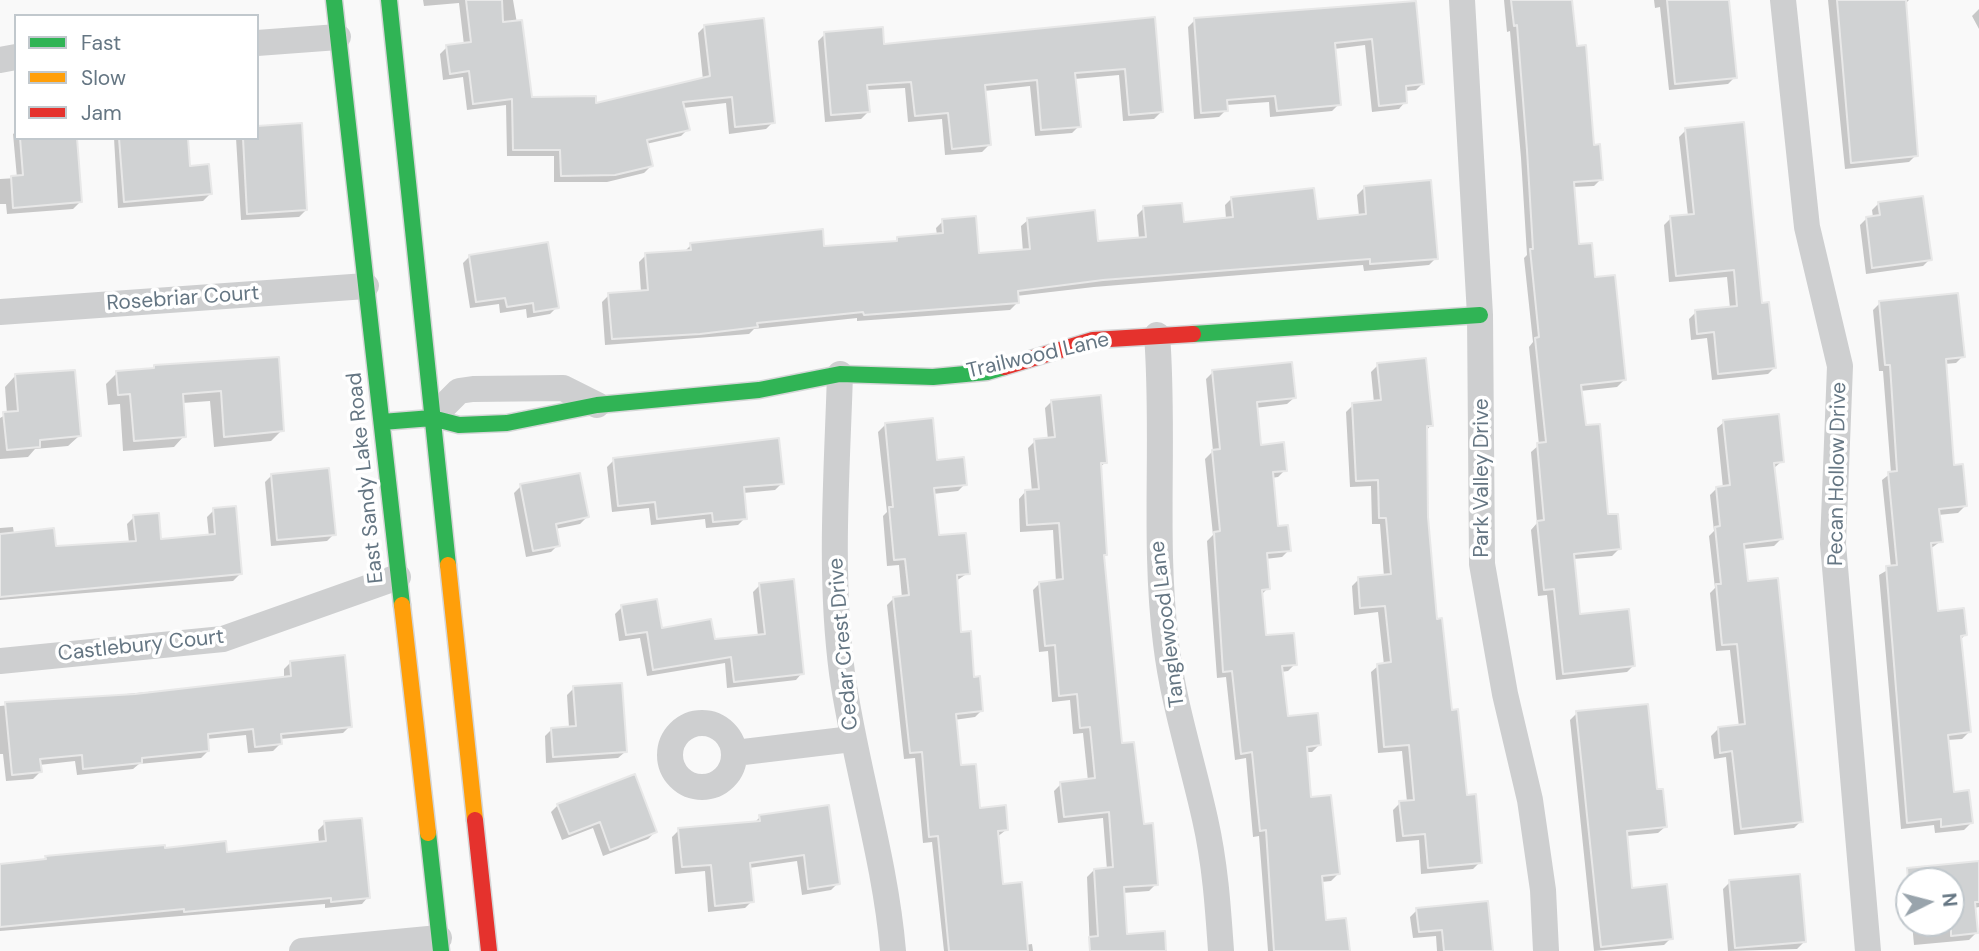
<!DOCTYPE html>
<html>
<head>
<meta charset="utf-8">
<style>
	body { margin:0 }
	#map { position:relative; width:1979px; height:951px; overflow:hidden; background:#f9f9f9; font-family:"DM Sans",sans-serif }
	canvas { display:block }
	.legend { position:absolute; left:14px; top:14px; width:245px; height:126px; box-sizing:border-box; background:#fff; border:2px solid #c1c8cd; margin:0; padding:9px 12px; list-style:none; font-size:21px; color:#657683 }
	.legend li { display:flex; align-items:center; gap:14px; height:35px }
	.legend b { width:35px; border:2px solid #c1c8cd }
	.north { position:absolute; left:1895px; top:867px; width:70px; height:70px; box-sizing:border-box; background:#fff; border:2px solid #c1c8cd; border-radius:50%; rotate:84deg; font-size:19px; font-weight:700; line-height:28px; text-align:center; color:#657683 }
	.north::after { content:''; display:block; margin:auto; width:24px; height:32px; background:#99a4ac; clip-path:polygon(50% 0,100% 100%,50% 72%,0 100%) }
</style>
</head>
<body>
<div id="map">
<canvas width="1979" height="951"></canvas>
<ul class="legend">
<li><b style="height:9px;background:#30b455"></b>Fast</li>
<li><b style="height:9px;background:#ff9f0a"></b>Slow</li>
<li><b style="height:9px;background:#e5322d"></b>Jam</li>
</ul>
<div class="north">N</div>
</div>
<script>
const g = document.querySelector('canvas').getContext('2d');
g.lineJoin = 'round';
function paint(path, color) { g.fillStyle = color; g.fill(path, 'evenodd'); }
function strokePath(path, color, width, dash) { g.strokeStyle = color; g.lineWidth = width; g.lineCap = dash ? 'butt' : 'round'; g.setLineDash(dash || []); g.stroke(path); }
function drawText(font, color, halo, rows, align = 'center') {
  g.font = font + ' "DM Sans",sans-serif'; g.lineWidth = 7; g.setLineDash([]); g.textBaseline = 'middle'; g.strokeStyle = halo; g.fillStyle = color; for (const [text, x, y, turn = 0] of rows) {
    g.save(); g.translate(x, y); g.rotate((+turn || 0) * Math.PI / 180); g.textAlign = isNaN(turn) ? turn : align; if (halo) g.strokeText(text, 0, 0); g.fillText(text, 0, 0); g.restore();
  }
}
const shadow = new Path2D(`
	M423,0H513L530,99L594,105L703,80L698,33L705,26L773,122L766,129L729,134L726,103L683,108L688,129L681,136L646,144L651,166L644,173L607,182H554V156H507L506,105L467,110L463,77L443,80L440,54L447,47L464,45L459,3L424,6Z
	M1504,0H1571L1592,147L1601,179L1594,186L1573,187L1577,246L1594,279L1624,380L1617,387L1580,391L1584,427L1606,516L1619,549L1612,556L1573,559L1578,616L1634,665L1627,672L1556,680L1547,595L1538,596L1531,530L1537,523L1531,452L1539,445L1529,347L1533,342L1524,258L1527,255L1521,158L1510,31L1507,32Z
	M1654,0H1727L1735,77L1728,84L1669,90L1660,7L1655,8Z
	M1828,0H1909L1904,5L1916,155L1909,162L1845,169Z
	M1414,3L1423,83L1416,90L1404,91L1405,102L1399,109L1372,112L1365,45L1334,49L1339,104L1332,111L1270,117L1269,102L1226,105V110L1219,117L1194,119L1188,27L1195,20Z
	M1979,9V29L1972,16Z
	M1154,19L1161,112L1154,119L1123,121L1119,75L1074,79L1079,126L1072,133L1035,136L1030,86L984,91L989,145L982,152L945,155L942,119L908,122L905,88L866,90L868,112L861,119L825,122L818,41L825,34L883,46Z
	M1686,130L1760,305L1775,367L1768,374L1712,380L1707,338L1691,340L1689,319L1696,312L1730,308L1727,277L1669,282L1664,225L1671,218L1688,216L1679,137Z
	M16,132V138H75L80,202L73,209L7,214L6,204H0V179L17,178L13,134Z
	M114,138H186L189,168L210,194L203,201L118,208Z
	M236,138H257L306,210L299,217L241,220Z
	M1364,188L1436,258L1429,265L1364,271L1363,265L1094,287L1016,296L1017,303L1010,310L857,321V318L754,329L749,334L605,345L602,302L609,295L641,292L639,262L646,255L684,252L691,245L823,248L894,243L898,238L937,235L936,228L943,221L977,255L1023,252L1021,226L1028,220L1097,243L1139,239L1137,215L1144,208L1182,223L1226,219L1225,205L1232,198L1316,221L1359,216L1357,195Z
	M1879,203L1930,259L1923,266L1866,274L1860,225L1867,218L1873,217L1872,210Z
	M470,256L557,307L550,314L527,318L526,309L500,313L499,304L470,308L463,263Z
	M1880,303L1963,356L1956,363L1944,364L1953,467L1965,506L1958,513L1938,515L1941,541L1930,549L1937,613L1965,635L1960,640L1969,732L1962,739L1947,740L1953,794L1971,823L1964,830L1935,833L1934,825L1901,829L1879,575L1891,568L1882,480L1891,473L1883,371H1879L1873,310Z
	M277,359L282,430L271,441L214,447L210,401L182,403L184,436L174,447L123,451L120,404L108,405L106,384L117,373L151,370L154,367Z
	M1378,365L1431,425L1426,431V517L1436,621L1465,797L1480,862L1473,869L1421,874L1419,840L1396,842L1393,810L1400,803L1407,802L1402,751L1378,753L1371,672L1378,666L1384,665L1378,612L1354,615L1352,586L1359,579L1384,577L1380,524H1372L1371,486L1350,487L1346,412L1353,405L1374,403L1371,372Z
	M1213,372L1294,398L1287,404L1255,408L1259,447L1285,470L1278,477L1271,478L1277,528L1289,550L1282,557L1265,559L1268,588L1261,595L1265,637L1295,664L1288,671L1281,672L1286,718L1319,745L1312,752H1306L1309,799L1338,874L1331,881L1321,882L1324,922L1348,951H1268L1259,836L1253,837L1246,758L1235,760L1226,677L1217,678L1207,541L1213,535L1205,459L1213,451L1206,379Z
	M15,376L79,436L68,446L35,449L28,457L0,459V418L7,414L5,387Z
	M1052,401L1106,462L1100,467L1105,554L1103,556L1121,745L1156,884L1149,891L1122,893L1126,936L1165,951H1090L1087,877L1094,870H1107L1103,818L1058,823L1054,791L1061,784L1088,781L1083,733L1073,734L1070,700L1052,702L1048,651L1039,652L1033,590L1040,583L1056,582L1053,530L1020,532L1019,499L1025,492H1032L1028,448L1035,441L1048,440L1045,408Z
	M1724,422L1782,461L1773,469L1781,539L1774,546L1743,549L1746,583L1801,821L1794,828L1734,835L1726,757L1714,759L1711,736L1718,729L1739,727L1730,650L1716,651L1710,593L1715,588L1709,536L1714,531L1710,495L1717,488H1723L1717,428Z
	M885,425L965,484L958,491L933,494L937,537L968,573L956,581L960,634L982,710L975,717L954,720L959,767L978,809L1006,830L997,837L1001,886L1025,945L1032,944L1033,951H944L932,842L923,843L915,758L904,759L887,605L894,598H902L899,565L887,566L883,516L887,512L878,432Z
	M614,460L782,483L775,490L743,493L745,518L738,525L706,528L705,519L651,525L649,508L612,512L607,467Z
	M272,475L334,534L327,541L271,546L265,482Z
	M521,486L587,517L580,524L555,529L558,545L551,552L526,557L514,493Z
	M214,510L240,574L233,581L0,600V528L13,527L14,534L55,548L129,543L127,524L134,517L159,541L209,537L207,517Z
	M760,585L802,673L796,680L727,688L725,663L647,676L640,638L619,641L615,614L622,607L660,630L713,641L758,636L753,592Z
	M291,662L350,726L343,733L280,739V744L273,751L248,753L246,735L206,739L208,751L201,758L139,764L133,769L77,775L75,761L39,765L40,772L33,779L6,781L3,754H0V706L284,679V669Z
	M574,688L625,752L618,758L546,763L545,736L552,729L569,728L567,695Z
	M1577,713L1655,791L1665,827L1658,833L1626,836L1631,889L1671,938L1664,945L1594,951L1570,720Z
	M558,805L655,832L648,839L603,856L593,828L562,840L551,812Z
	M760,817L838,883L831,890L802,895L797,861L749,868L752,901L745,908L708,912L705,871L675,874L672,837L679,830L754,823Z
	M325,823L368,897L362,904L325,908V904L0,931V866L42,861L46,857L164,850L225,854L319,844L318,830Z
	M1979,862V907L1974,908L1976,933L1969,940L1914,945L1912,923H1951V881H1909V895L1907,876L1914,869Z
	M1730,882L1804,942L1797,949L1728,951L1723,889Z
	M1417,910L1491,951H1437L1436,936L1413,938L1410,917Z`);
const building = new Path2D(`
	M466,0H502L503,22L522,20L532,97L596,96V103L710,76L704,25L764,18L775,123L735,127L732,97L683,102L690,130L647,140L653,166L615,175L561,176L560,150H513L512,99L473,104L469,71L450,74L446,45L471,42Z
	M1511,0H1572L1577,46L1586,45L1594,145L1600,144L1603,180L1574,182L1579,244L1592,243L1595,277L1615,275L1626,380L1581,385L1586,425L1600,424L1608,514H1618L1621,549L1574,554L1580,614L1629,609L1635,666L1563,674L1554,589L1544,590L1537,521L1544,520L1537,443L1546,442L1535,338L1539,337L1530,249H1533L1527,150L1517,25L1514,26Z
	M1667,0H1729L1737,78L1675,84Z
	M1837,0H1906L1918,156L1851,163Z
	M1416,1L1424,84L1406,86L1407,103L1379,106L1372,39L1335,43L1341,105L1277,111L1275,96L1227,100L1228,111L1201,113L1194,18Z
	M1155,17L1163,112L1129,115L1125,69L1075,73L1081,127L1041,130L1037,80L985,85L991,145L952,149L948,113L915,116L911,82L867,85L870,112L831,115L824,32L883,27L884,44Z
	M1744,122L1762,303L1769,302L1776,368L1718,374L1714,332L1697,334L1695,310L1737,306L1734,270L1676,276L1670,216L1694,214L1685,128Z
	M302,123L307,210L247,214L243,138H257V126Z
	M20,138H77L82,202L13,208L11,176L23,175Z
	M119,138H188L190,166L209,164L212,194L124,202Z
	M1431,180L1438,259L1370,264V259L1103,280L1018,291L1019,303L864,315L863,312L757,323L758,327L700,334L612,339L608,293L648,290L645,253L691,250L690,243L823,229L824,246L897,241V237L943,233L942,219L976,216L979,253L1030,249L1027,218L1095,210L1098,241L1146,237L1143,206L1182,203L1184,222L1233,217L1231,197L1314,188L1318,219L1366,214L1364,186Z
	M1923,196L1932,260L1872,268L1866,217L1880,215L1878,202Z
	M548,242L559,308L534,312L533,303L507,307L505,298L476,302L469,255Z
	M1958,293L1965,357L1946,359L1954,465L1963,464L1967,506L1939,509L1943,542L1931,543L1938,611L1964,608L1967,635L1961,636L1971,732L1948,735L1954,792L1969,790L1973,823L1941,827V819L1907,823L1886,566L1897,565L1888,472L1897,471L1890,365H1885L1879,301Z
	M279,357L284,431L224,437L221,391L183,394L186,437L134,441L130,394L118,395L116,371L154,368V365Z
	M1426,358L1433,426H1427L1428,517L1437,619L1442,618L1452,710L1458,709L1467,795L1476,794L1482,863L1428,868L1425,834L1403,836L1399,801L1414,800L1409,745L1384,747L1377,664L1391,662L1385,606L1360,608L1358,577L1391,574L1386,518H1379L1378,480L1356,481L1352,403L1381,400L1377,363Z
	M1292,362L1296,398L1257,402L1261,445L1284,442L1287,471L1273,472L1278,526L1288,525L1291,551L1267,553L1270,589L1262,590L1266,635L1294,633L1297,665L1282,666L1288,716L1318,713L1321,745L1307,747L1311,797L1331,795L1340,874L1322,876L1326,920L1346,918L1350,951H1274L1266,830L1260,831L1252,752L1241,754L1232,671L1223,672L1214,532L1220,531L1212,450L1220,449L1212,370Z
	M75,370L81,436L40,440V447L7,450L3,412L18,411L15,374Z
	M1101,395L1107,463H1101L1107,555H1104L1122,743L1134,742L1144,824L1153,823L1158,885L1124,887L1127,934L1165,931L1166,951H1090L1089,937L1098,936L1094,869L1113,867L1109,812L1064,817L1060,782L1095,778L1090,727L1080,728L1077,694L1059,696L1055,645L1045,646L1039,582L1063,579L1059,523L1027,525L1025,490L1039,489L1034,439L1055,437L1051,400Z
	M1779,414L1784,462L1774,463L1783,539L1744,544L1748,581L1778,578L1803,822L1741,829L1732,751L1720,753L1718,727L1745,724L1737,644L1722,645L1716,584H1721L1715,527L1720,526L1716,487L1730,485L1723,420Z
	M933,418L937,460L964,457L967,485L934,488L939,535L966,533L970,574L957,575L961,632L971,631L974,677L980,676L983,711L956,714L961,765L976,764L980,808L1006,805L1008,830L998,831L1003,884L1022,882L1028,951H949L938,836L929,837L922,752L910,753L893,597L909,595L905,559L894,560L889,507H893L885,423Z
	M779,438L784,484L744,487L747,519L713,522L712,513L657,519L655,502L618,506L613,458Z
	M329,468L336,535L277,540L271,474Z
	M580,473L589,517L556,524L560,546L533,551L520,484Z
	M236,506L242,574L0,597V534L54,528L56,546L136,541L133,515L159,513L161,539L215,534L213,508Z
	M794,579L804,674L734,682L731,657L653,670L647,632L626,635L621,605L657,599L662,628L711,619L715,639L765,634L759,583Z
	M345,655L352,727L281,734L282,744L255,747L253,729L208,734L209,751L142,758V763L83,769L82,755L40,759L42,772L12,775L5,702L135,694L291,676L290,661Z
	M622,683L627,752L553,757L551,728L576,726L573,686Z
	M1648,704L1657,789H1663L1667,827L1627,831L1632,888L1667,884L1673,939L1601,947L1576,711Z
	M635,774L657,832L610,850L600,822L569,834L557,804Z
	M829,805L840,884L808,889L804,855L750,863L754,902L715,906L711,865L682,867L678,828L760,821L759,815Z
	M362,818L370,898L331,902V898L184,912V909L0,927V864L46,859L45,856L165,845V848L226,841L227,852L326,841L324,821Z
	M1979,861V902H1975L1978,933L1951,936V881H1908L1907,868Z
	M1800,874L1806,942L1735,948L1729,880Z
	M1488,901L1493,951H1444L1442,930L1419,932L1416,908Z`);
const street = new Path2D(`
	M1462,0L1480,315L1482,564L1505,694L1530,800L1543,890L1546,951
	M1783,0L1807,227L1840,366L1833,544L1868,951
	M257,43L338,37
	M0,60L16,57
	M0,312L366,286
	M1157,335C1165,437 1153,540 1166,643C1173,703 1192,760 1205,819C1215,863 1218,907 1221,951
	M840,374C837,473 829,574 842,673C855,766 885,857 893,951
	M432,418L459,391L473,389L563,388L597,405
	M0,661L223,639L398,577
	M670 755a32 32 0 1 1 64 0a32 32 0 1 1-64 0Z
	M735,753L852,739
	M302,951L439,938`);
const fast = new Path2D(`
	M334,0L402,605
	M389,0L448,565
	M1193,334L1480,315
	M382,422L432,418L459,425L507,423L597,405L759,390L840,374L933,377L987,372L1004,367
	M428,833L441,951`);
const slow = new Path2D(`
	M448,565L475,820
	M402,605L428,833`);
const jam = new Path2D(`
	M1004,367L1093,340L1193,334
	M475,820L489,951`);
const streetNames = [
	["Rosebriar Court",183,299,-4],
	["Trailwood Lane",1038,356,-13],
	["Pecan Hollow Drive",1838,474,-89],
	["East Sandy Lake Road",366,478,-96],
	["Park Valley Drive",1482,478,-90],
	["Tanglewood Lane",1168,624,-97],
	["Cedar Crest Drive",844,644,-95],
	["Castlebury Court",141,646,-6]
];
paint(shadow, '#0003');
paint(building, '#d0d2d3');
strokePath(building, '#e8e8e8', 2);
strokePath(fast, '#d5d6d7', 19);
strokePath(slow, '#d5d6d7', 19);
strokePath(jam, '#d5d6d7', 19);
strokePath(street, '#cecfd0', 26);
strokePath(fast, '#30b455', 16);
strokePath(slow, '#ff9f0a', 16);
strokePath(jam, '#e5322d', 16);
drawText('21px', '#657683', '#fff', streetNames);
</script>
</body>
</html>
